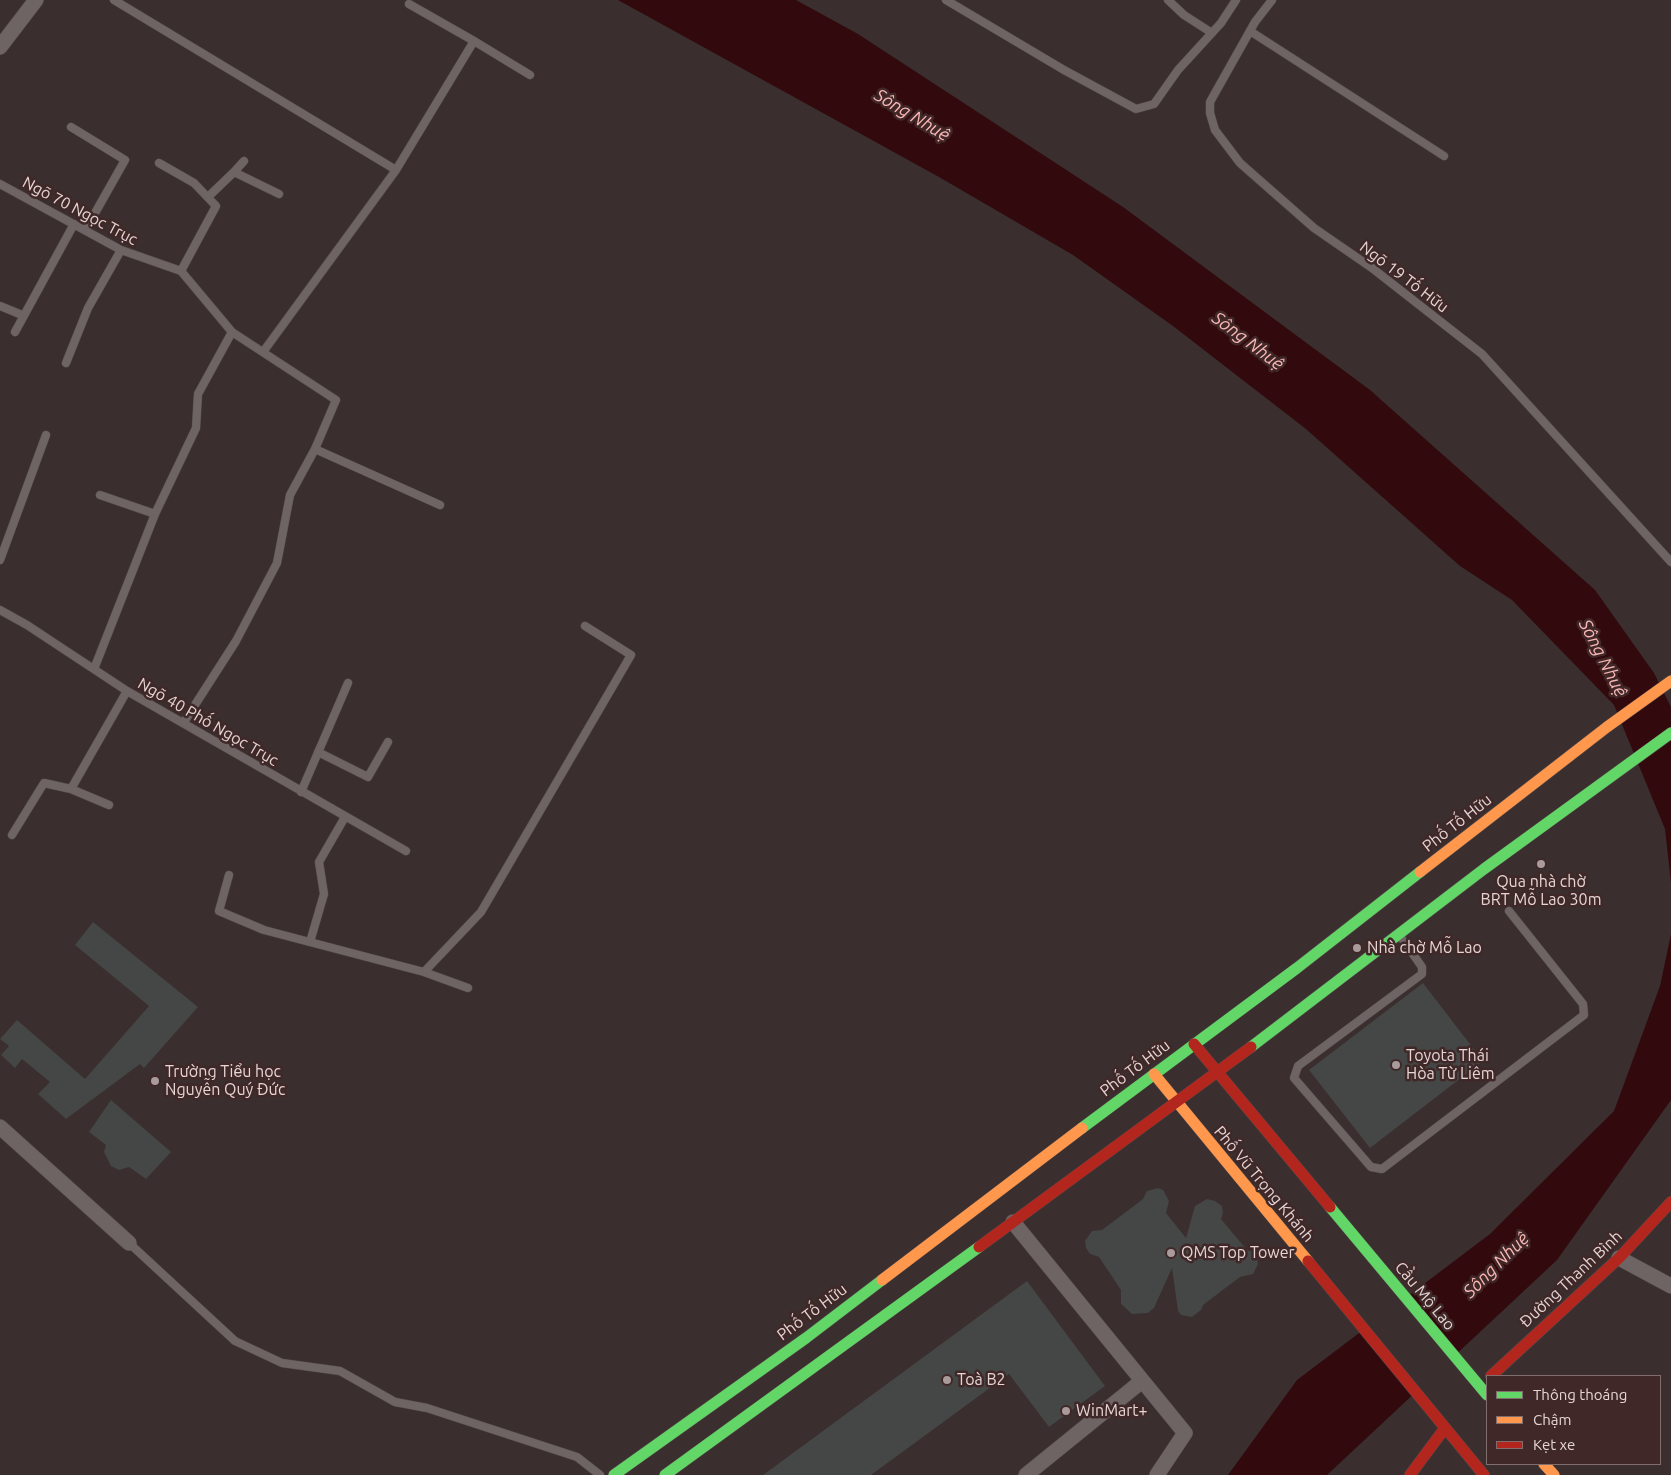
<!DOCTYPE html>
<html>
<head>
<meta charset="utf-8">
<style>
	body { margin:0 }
	#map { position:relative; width:1671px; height:1475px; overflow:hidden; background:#3a2e2e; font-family:Ubuntu,sans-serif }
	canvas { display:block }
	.legend { position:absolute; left:1486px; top:1375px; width:175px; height:90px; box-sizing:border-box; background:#402828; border:1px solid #826d6d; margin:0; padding:6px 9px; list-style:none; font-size:15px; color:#e5d5d5 }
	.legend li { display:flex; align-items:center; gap:10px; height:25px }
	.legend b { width:25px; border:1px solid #826d6d }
</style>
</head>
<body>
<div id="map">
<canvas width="1671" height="1475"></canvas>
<ul class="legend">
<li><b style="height:6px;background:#63d668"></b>Thông thoáng</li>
<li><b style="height:6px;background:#ff974d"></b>Chậm</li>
<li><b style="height:6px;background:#b3261e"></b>Kẹt xe</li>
</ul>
</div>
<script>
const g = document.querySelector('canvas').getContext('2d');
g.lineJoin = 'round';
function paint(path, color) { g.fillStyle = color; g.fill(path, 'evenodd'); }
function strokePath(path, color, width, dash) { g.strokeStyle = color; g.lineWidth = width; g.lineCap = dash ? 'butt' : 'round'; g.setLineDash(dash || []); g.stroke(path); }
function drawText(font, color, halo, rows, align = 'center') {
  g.font = font + ' Ubuntu,sans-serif'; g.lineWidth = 5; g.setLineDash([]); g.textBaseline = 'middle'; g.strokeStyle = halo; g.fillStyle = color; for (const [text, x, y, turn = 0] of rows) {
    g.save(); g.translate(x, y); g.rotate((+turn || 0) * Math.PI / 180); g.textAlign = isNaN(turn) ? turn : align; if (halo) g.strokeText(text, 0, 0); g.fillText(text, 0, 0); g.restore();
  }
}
const water = new Path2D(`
	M618,0H796L858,34L1123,207L1370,390L1595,590L1654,673L1671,707V883L1665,829L1614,705L1512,600L1460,566L1306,429L1173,326L1073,255L939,177Z
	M1671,934V1100L1557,1260L1327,1475H1228L1297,1380L1490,1234L1614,1111L1660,986Z`);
const pier = new Path2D(`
	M1403,1296L1455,1358L1417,1393L1362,1327Z`);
const building = new Path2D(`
	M93,922L198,1007L144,1068L140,1064L66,1119L38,1094L50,1082L22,1059L15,1068L1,1055L9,1046L0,1039L17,1020L85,1079L149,1006L75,945Z
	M1423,983L1483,1061L1370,1148L1309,1070Z
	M111,1100L171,1152L146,1179L129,1167L119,1170L111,1166L104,1152L106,1145L89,1132Z
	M1158,1188L1163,1190L1169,1201L1166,1213L1186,1238L1195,1206L1207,1199L1215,1201L1222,1206L1223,1213L1221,1219L1247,1250L1253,1252L1257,1258L1258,1264L1253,1274L1240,1277L1203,1305L1201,1310L1192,1317L1181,1315L1178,1311L1172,1268L1154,1308L1148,1313L1132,1314L1121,1304V1290L1099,1257L1090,1254L1086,1248L1085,1241L1092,1231L1102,1230L1143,1199L1147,1191Z
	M1027,1281L1105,1386L1049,1427L1009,1374L871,1475H763Z`);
const lane = new Path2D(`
	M114,0L396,170
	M946,0L1064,70L1136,109L1154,104L1178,70L1221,23L1236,0
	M1168,0L1184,15L1212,33
	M1272,0L1255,22L1210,102V113L1215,130L1240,163L1314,228L1372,268L1482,354L1671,562
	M409,4L474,41
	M1250,31L1444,156
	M71,127L125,160L86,229
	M159,163L194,183L216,206L181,271
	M234,172L244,161
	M0,184L121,250L181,271L232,332L336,400L315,449L290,495L277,563L236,641L184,722
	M208,197L234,172L279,194
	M0,306L22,315
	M15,332L74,224
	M263,352L396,170L474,41L530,75
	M66,363L88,308L121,250
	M315,449L440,505
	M100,495L155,514
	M0,560L46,435
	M0,610L27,625L127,691L406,851
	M94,669L155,514L196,428L198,394L232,332
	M318,752L368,777L388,742
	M71,789L109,805
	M301,792L348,683
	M12,835L44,783L71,789L127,691
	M229,875L219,911L264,930L424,972L481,912L631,655L585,626
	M1400,936L1422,967V974L1298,1066L1294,1078L1371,1167L1382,1169L1584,1015L1583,1004L1509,911
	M310,942L324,894L319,862L345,817
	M424,972L468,988
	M129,1243L235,1341L282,1363L340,1371L395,1402L427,1408L577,1457L600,1475`);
const street = new Path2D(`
	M0,47L36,0
	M0,1127L129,1243
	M1013,1222L1185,1433L1157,1475
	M1619,1258L1671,1286
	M1026,1475L1142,1381`);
const fast = new Path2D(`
	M1251,1047L1484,869L1671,733
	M1082,1128L1297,968L1420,872
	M1330,1207L1487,1395
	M614,1475L806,1338L882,1280
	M665,1475L979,1247`);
const slow = new Path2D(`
	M1420,872L1607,727L1671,681
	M1154,1074L1308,1261
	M882,1280L1082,1128
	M1544,1464L1554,1475`);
const jam = new Path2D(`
	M1194,1044L1330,1207
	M979,1247L1251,1047
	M1308,1261L1484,1475
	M1491,1376L1619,1258L1671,1202
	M1410,1475L1445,1428`);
const markers = [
	[1541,864,5,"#a99b9b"],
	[1357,948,5,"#a99b9b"],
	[1396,1065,5,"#a99b9b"],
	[155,1081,5,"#a99b9b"],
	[1171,1253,5,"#a99b9b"],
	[947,1380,5,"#a99b9b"],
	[1066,1411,5,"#a99b9b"]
];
const streetNames = [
	["Ngõ 70 Ngọc Trục",80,211,28],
	["Ngõ 19 Tố Hữu",1404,277,37],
	["Ngõ 40 Phố Ngọc Trục",208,722,30],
	["Phố Tố Hữu",1457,823,-38],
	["Phố Tố Hữu",1135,1068,-37],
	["Phố Vũ Trọng Khánh",1264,1184,50],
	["Đường Thanh Bình",1571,1279,-43],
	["Cầu Mộ Lao",1425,1296,50],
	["Phố Tố Hữu",812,1312,-37]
];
const poiNames = [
	["Qua nhà chờ",1541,882,"center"],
	["BRT Mỗ Lao 30m",1541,900,"center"],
	["Nhà chờ Mỗ Lao",1367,948],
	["Toyota Thái",1406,1056],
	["Hòa Từ Liêm",1406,1074],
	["Trường Tiểu học",165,1072],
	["Nguyễn Quý Đức",165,1090],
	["QMS Top Tower",1181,1253],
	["Toà B2",957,1380],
	["WinMart+",1076,1411]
];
const waterNames = [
	["Sông Nhuệ",912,115,31],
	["Sông Nhuệ",1248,341,37],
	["Sông Nhuệ",1603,658,63],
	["Sông Nhuệ",1496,1265,-45]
];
paint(water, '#320a0d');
paint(pier, '#3a2e2e');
paint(building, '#454646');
strokePath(lane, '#554a4a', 9);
strokePath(street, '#554a4a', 16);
strokePath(fast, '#554a4a', 12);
strokePath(slow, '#554a4a', 12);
strokePath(jam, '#554a4a', 12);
strokePath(lane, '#6e6464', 8);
strokePath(street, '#6e6464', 15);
strokePath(fast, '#63d668', 11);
strokePath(slow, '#ff974d', 11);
strokePath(jam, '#b3261e', 11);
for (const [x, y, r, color] of markers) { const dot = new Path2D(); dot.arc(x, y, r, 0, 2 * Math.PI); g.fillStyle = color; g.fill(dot); strokePath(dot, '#402828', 2); }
drawText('16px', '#e5d5d5', '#402828', streetNames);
drawText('16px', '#e5d5d5', '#402828', poiNames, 'left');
drawText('italic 18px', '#fab7b5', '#402828', waterNames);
</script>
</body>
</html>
